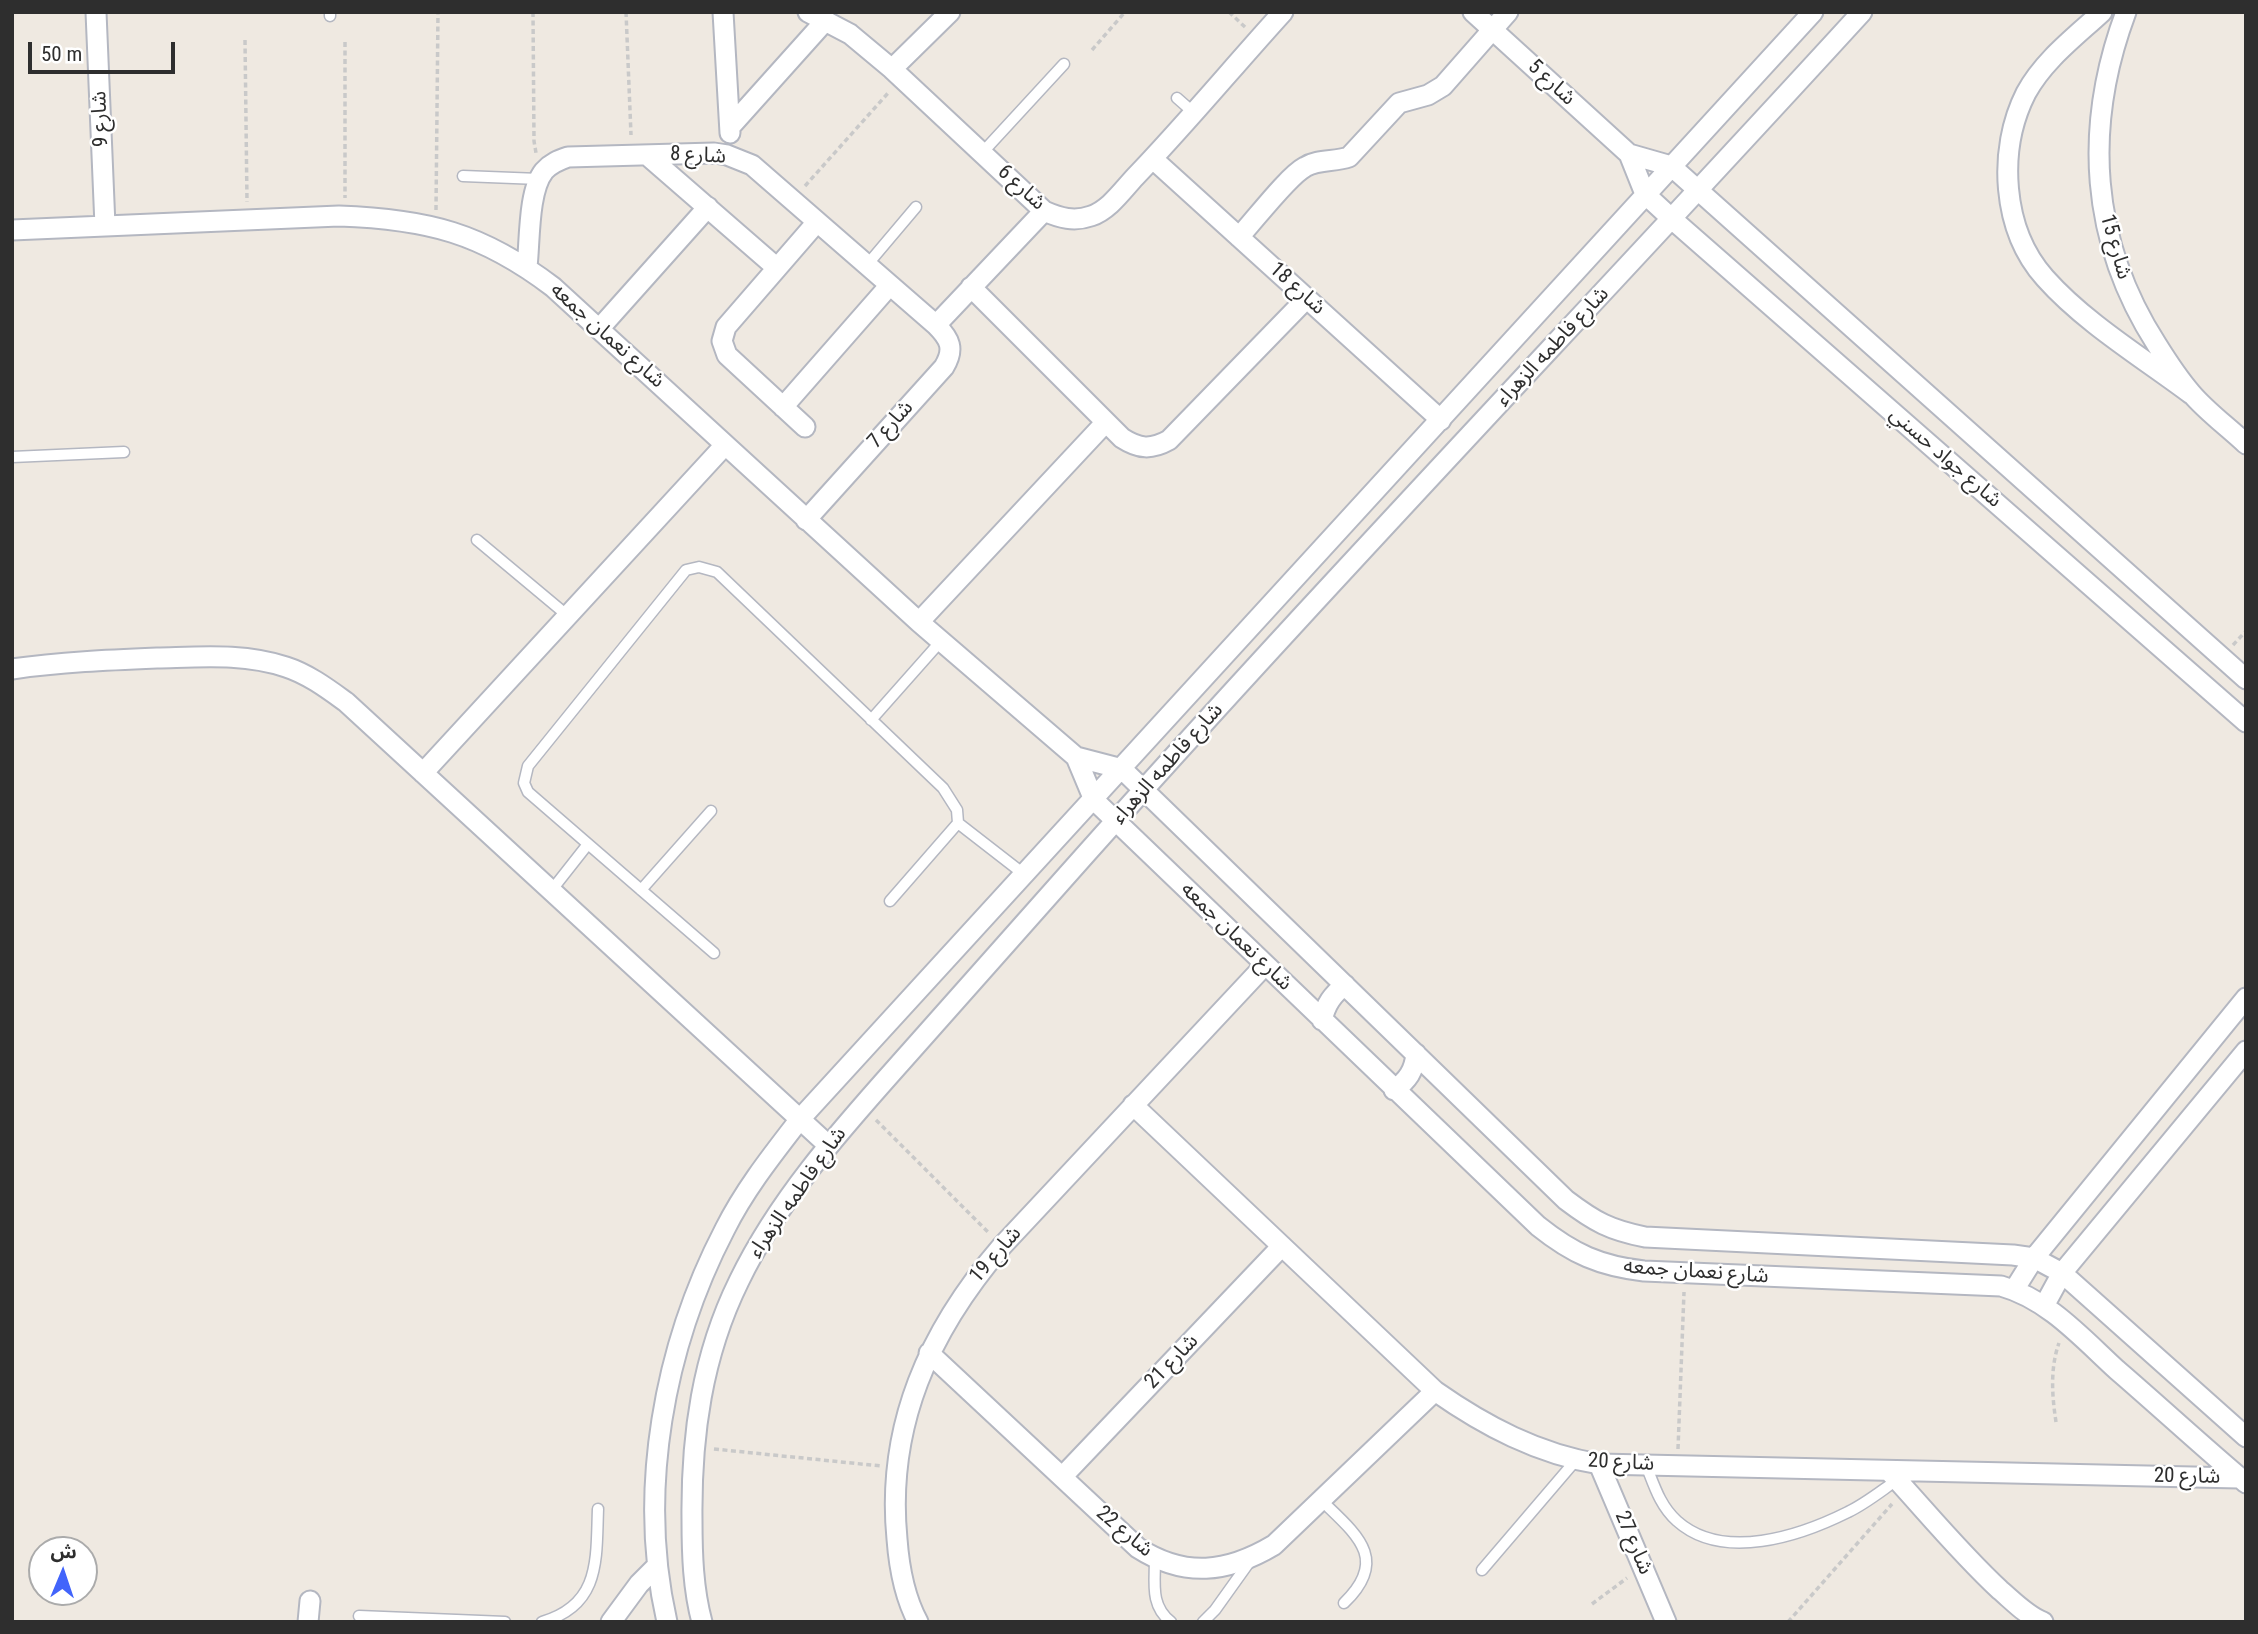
<!DOCTYPE html>
<html>
<head>
<meta charset="utf-8">
<style>
	body { margin:0 }
	#map { position:relative; width:2258px; height:1634px; overflow:hidden; background:#efe9e1; font-family:"Roboto Condensed","Noto Sans Arabic",sans-serif }
	canvas { display:block }
	.frame { position:absolute; inset:0; border:14px solid #2e2e2e; pointer-events:none }
	.north { position:absolute; left:28px; top:1536px; width:70px; height:70px; box-sizing:border-box; background:#fff; border:2px solid #ababab; border-radius:50%; rotate:2deg; font-size:19px; font-weight:700; line-height:28px; text-align:center; color:#2e2e2e }
	.north::after { content:''; display:block; margin:auto; width:24px; height:32px; background:#4264fb; clip-path:polygon(50% 0,100% 100%,50% 72%,0 100%) }
	.scale { position:absolute; left:28px; top:42px; width:147px; height:32px; box-sizing:border-box; border:4px solid #2e2e2e; border-top:0; padding-left:9px; font-size:21px; line-height:24px; white-space:nowrap; color:#2e2e2e; -webkit-text-stroke:5px #fff; paint-order:stroke }
</style>
</head>
<body>
<div id="map">
<canvas width="2258" height="1634"></canvas>
<div class="frame"></div>
<div class="north">ش</div>
<div class="scale">50 m</div>
</div>
<script>
const g = document.querySelector('canvas').getContext('2d');
g.lineJoin = 'round';
function strokePath(path, color, width, dash) { g.strokeStyle = color; g.lineWidth = width; g.lineCap = dash ? 'butt' : 'round'; g.setLineDash(dash || []); g.stroke(path); }
function drawText(font, color, halo, rows, align = 'center') {
  g.font = font + ' "Roboto Condensed","Noto Sans Arabic",sans-serif'; g.lineWidth = 5; g.setLineDash([]); g.textBaseline = 'middle'; g.strokeStyle = halo; g.fillStyle = color; for (const [text, x, y, turn = 0] of rows) {
    g.save(); g.translate(x, y); g.rotate((+turn || 0) * Math.PI / 180); g.textAlign = isNaN(turn) ? turn : align; if (halo) g.strokeText(text, 0, 0); g.fillText(text, 0, 0); g.restore();
  }
}
const path = new Path2D(`
	M533,12L534,141L536,153
	M626,12L631,135
	M1229,12L1246,28
	M245,40L247,202
	M345,42V198
	M1092,50L1125,12
	M805,186L889,92
	M436,210L438,12
	M2233,645L2246,631
	M876,1120L989,1233
	M2056,1422C2052,1396 2050,1368 2059,1343
	M714,1449L881,1466
	M1678,1449L1684,1292
	M1592,1604L1627,1578
	M1788,1622L1892,1504`);
const service = new Path2D(`
	M330,16V12
	M1177,98L1194,113
	M982,153L1064,64
	M463,176L539,179
	M867,265L916,207
	M12,457L124,452
	M477,540L568,616
	M871,720L941,641
	M641,890L711,811
	M551,891L588,844
	M890,901L958,823
	M714,953L528,792L524,783L528,766L686,570L699,567L717,572L943,788L957,810L958,823L1025,875
	M1646,1465C1654,1485 1660,1506 1677,1521C1723,1562 1800,1536 1848,1512C1865,1504 1881,1491 1897,1480
	M1321,1500C1356,1534 1390,1559 1344,1603
	M1155,1559C1155,1583 1150,1606 1171,1622
	M1482,1570L1576,1460
	M359,1616L505,1622
	M542,1622C601,1605 596,1559 598,1509
	M1203,1622L1215,1610L1250,1561`);
const minor = new Path2D(`
	M96,12L105,226
	M723,12L730,133
	M808,12L850,34L892,69L1044,211C1060,218 1074,222 1091,216C1109,210 1122,191 1135,177C1186,124 1233,67 1283,12
	M1473,12L1629,154L1645,194L1672,219L2246,722
	M2102,12C2075,37 2044,60 2026,93C1997,150 2002,230 2045,278C2085,323 2143,358 2191,394
	M2126,12C2083,127 2090,241 2157,345C2167,361 2178,378 2191,393C2206,411 2228,427 2246,444
	M892,69L950,12
	M730,127L826,20
	M1629,154L1671,166L2246,679
	M647,155L777,268
	M1153,159L1441,420
	M12,230L339,216C427,219 482,233 553,287L919,622L1076,757L1094,800L1538,1226C1573,1254 1600,1266 1644,1271L2001,1286C2048,1299 2082,1338 2117,1370C2160,1407 2202,1446 2246,1483
	M1239,237C1254,221 1288,176 1305,167C1318,159 1335,162 1349,157L1399,103L1428,95L1443,86L1508,12
	M527,267C530,241 528,191 544,171C551,163 559,160 568,157L714,153L727,155L752,165L936,325C950,339 955,349 944,367L806,520
	M971,287L1122,438C1139,449 1151,450 1169,440L1307,298
	M936,325L1044,211
	M599,329L708,207
	M783,407L890,285
	M805,427L727,355L722,341L726,327L817,222
	M919,622L1106,422
	M12,669C61,662 108,660 157,658C201,657 244,653 286,667C308,674 328,689 346,702L828,1145
	M1076,757L1122,769L1566,1200C1595,1222 1610,1230 1645,1237L2013,1255L2034,1258L2062,1273L2246,1437
	M423,773L725,445
	M1322,1020C1326,1004 1332,995 1345,985
	M1394,1090C1408,1080 1414,1071 1416,1054
	M1133,1105L1435,1391C1485,1426 1538,1454 1599,1464L2239,1478
	M2014,1290L2034,1258L2246,998
	M2044,1306L2062,1273L2246,1051
	M929,1353L1138,1548C1185,1578 1227,1573 1274,1545L1435,1391
	M1599,1464L1666,1622
	M1889,1471C1925,1510 1960,1553 2000,1590C2013,1601 2027,1616 2043,1622
	M1062,1477L1282,1246
	M308,1622L310,1601
	M611,1622L639,1584L657,1566
	M667,1622C637,1491 664,1346 725,1229C745,1189 773,1154 800,1119L1813,12
	M702,1622C693,1589 692,1553 692,1520C691,1436 702,1356 739,1281C781,1194 848,1122 911,1051C961,995 1011,938 1061,882C1323,587 1596,303 1862,12
	M918,1622C905,1598 899,1566 897,1539C886,1426 929,1331 1002,1246L1265,965`);
const streetNames = [
	["شارع 5",1551,83,43],
	["شارع 9",101,119,-92],
	["شارع 8",698,156,3],
	["شارع 6",1021,188,42],
	["شارع 15",2115,247,74],
	["شارع 18",1297,289,42],
	["شارع نعمان جمعه",607,336,42],
	["شارع فاطمه الزهراء",1553,347,-47],
	["شارع 7",891,425,-48],
	["شارع جواد حسني",1945,458,41],
	["شارع فاطمه الزهراء",1168,764,-48],
	["شارع نعمان جمعه",1236,937,44],
	["شارع فاطمه الزهراء",798,1193,-55],
	["شارع 19",996,1255,-49],
	["شارع نعمان جمعه",1696,1272,4],
	["شارع 21",1172,1362,-46],
	["شارع 20",1621,1463,3],
	["شارع 20",2187,1477,1],
	["شارع 22",1124,1532,40],
	["شارع 27",1633,1543,67]
];
strokePath(service, '#b4b7c1', 13);
strokePath(minor, '#b4b7c1', 23);
strokePath(path, '#c9c9c9', 3.5, [5, 3.5]);
strokePath(service, '#fff', 10);
strokePath(minor, '#fff', 19);
drawText('21px', '#2e2e2e', '#fff', streetNames);
</script>
</body>
</html>
